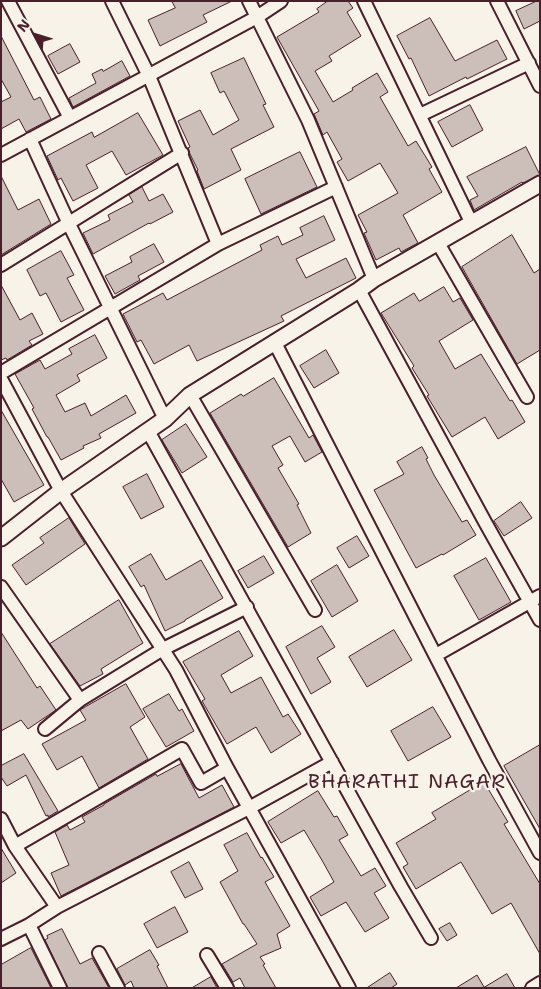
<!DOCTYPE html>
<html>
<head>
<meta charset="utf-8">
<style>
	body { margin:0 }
	#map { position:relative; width:541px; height:989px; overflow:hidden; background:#f7f3e8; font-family:"Shantell Sans",sans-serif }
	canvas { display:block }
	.frame { position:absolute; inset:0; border:2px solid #4a1f2b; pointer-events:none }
	.north { position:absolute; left:10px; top:10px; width:50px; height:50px; -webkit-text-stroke:4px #f7f3e8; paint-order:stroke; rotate:309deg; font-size:14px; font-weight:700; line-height:20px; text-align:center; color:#4a1f2b }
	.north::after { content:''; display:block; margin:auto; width:18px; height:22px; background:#4a1f2b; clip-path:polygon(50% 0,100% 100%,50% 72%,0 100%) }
</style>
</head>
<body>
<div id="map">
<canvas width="541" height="989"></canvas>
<div class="frame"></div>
<div class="north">N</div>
</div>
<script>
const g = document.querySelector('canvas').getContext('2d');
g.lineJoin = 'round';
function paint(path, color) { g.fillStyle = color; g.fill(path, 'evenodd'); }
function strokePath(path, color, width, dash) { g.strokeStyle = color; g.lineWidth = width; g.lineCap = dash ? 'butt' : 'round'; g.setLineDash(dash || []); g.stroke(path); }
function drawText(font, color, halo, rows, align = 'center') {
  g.font = font + ' "Shantell Sans",sans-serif'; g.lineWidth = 4.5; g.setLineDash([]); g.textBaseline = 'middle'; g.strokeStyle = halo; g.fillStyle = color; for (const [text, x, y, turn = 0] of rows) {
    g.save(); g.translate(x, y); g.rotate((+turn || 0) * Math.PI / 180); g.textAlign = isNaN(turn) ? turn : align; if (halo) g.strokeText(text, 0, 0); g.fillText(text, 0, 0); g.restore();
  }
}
const building = new Path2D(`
	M172,1H232L203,15L207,22L160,46L148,20L175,8Z
	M328,1H348L353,8L347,12L361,36L329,56L332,61L315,71L333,102L353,90L352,88L377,73L388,92L380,97L408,146L416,141L432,167L429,169L442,192L403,215L418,243L401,252L399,248L376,260L364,233L367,232L358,215L398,193L380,163L348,181L337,162L342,159L327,132L323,135L314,114L319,111L277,37L319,12L317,9Z
	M537,1H540V21L524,29L516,11Z
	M430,18L455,61L497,40L507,59L467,79L466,77L429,96L411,58L409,59L397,36Z
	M1,36L34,100L40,97L51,119L26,132L19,119L1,129V102L11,97L1,79Z
	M70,44L80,62L58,74L48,56Z
	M244,58L266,104L263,105L274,127L231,149L241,170L204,189L197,171L198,170L190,154L188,148L190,147L178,121L200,110L213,135L239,120L224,91L220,93L211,73Z
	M122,61L130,76L73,107L69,98L96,83L92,74L102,69L103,71Z
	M470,105L483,130L452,147L438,122Z
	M138,113L163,155L126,175L112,151L86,165L98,188L73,201L61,178L58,180L47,156L92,132L94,137Z
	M526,147L540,175L523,183L522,182L474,210L470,200L478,196L467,177Z
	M300,152L317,187L261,214L245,179Z
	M1,176L18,210L39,199L51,224L1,255Z
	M142,187L149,201L163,194L173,212L150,224L149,223L93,254L83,233L110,220L108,215L133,202L129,195Z
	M324,216L335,240L296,259L306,278L346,258L356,278L281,316L284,321L197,361L189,345L154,364L141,340L137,342L123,314L163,293L167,300L262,250L260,245L278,236L282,245L303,235L300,228Z
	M512,235L534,273L540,269V350L517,364L462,267Z
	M154,244L164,262L138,276L140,280L115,294L105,276L132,262L130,257Z
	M61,251L74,275L67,278L84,310L61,322L46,293L40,296L27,270Z
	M1,285L20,320L32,313L43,334L29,341L32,345L7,360L6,358L1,360Z
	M444,287L453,302L460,298L473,320L439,341L455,369L481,354L510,401L512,400L525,422L498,439L485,417L452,437L427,396L429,395L412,368L414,366L381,313L414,293L419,301Z
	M95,335L107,358L77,375L80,381L56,395L65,412L85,403L91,416L126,395L136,413L99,434L101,438L83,446L84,448L61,460L48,437H47L32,409L34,408L15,374L40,360L45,369L72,354L69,349Z
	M326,350L339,373L314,388L300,366Z
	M274,378L309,438L313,435L322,452L305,462L290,436L272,446L283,465L278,468L299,504L297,505L311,533L288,547L210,413L241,394L243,396Z
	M1,410L44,485L14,502L1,479Z
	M186,424L207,457L182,473L162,440Z
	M422,447L428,458L426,459L434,475L462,522L467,520L476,535L443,555L442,554L416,568L374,490L404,474L397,462Z
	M147,474L164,507L141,519L123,487Z
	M521,502L532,518L504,536L494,521Z
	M69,518L85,544L26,585L12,565L44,543L40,538Z
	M357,536L369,556L349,568L337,548Z
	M151,554L166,580L201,560L223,598L185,620V621L165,631L144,585L141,587L129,567Z
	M264,556L274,573L248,588L238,571Z
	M486,558L511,602L479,620L454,576Z
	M337,565L358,601L332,617L311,581Z
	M119,600L143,643L101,669L103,674L80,686L50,644Z
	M322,626L335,647L317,658L331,682L311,694L286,647Z
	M394,630L412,660L367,687L349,657Z
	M239,631L253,656L221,675L231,693L261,677L283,717L288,714L301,734L271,753L256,727L227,744L202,701L205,699L183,662Z
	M1,632L37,688L40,686L56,710L28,729L21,720L1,731Z
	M126,684L145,717L130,727L148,759L99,788L82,756L57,770L42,744L86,720L80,710L85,707Z
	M169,694L179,711L182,709L194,731L166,747L143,709Z
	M433,707L451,737L408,761L391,731Z
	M540,745V829L504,766Z
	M24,754L58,811L48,817V815L46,816L26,775L7,786L1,777V766Z
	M181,764L199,798L222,785L234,807L61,896L51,873L69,865L55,832L67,825L70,830L85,822L82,817L104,805V804L156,774L157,776Z
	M484,782L508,822L504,824L540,884V954L511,903L492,914L461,862L416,889L403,867L408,864L396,843L436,819L432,813Z
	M318,791L334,817L337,816L348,835L339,840L361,876L375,868L386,886L374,893L389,918L365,932L346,902L321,916L310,897L334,882L323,862L304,830L281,843L268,822Z
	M247,833L261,858L262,857L274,877L265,882L290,926L277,934L281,948L260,957L265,964L263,965L276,988H245L240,978L233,982L222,964L257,944L244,924H243L220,882L238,871L224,845Z
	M1,848L16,873L1,883Z
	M189,862L203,889L185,898L171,872Z
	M175,907L188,932L157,948L144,924Z
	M450,923L457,935L447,941L439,929Z
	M62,929L80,964L92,958L109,988H68L45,940L48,938L47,936Z
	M31,948L51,988H1V965Z
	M150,950L159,965L157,966L168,988H134L131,981L125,985L117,969Z
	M390,973L397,984L391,988H367Z
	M507,974L515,988H456L477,975L484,987Z
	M211,977L217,988H192Z`);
const minor = new Path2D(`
	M8,1L70,118
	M112,1L149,76L218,244
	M249,1L308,120L374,279
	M364,1L472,224
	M497,1L540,86
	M420,115L529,63
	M30,139L69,224L165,419
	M1,155L257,17L281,1
	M438,243L527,397
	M1,265L182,153
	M359,290L485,522L540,620
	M275,343L489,760L540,853
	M1,373L218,244L336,187
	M1,379L61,491L176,670L227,768L349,988
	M190,395L315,610
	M148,431L401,887L431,938
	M1,587L80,700
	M436,655L540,596
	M45,729L80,700L163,649L247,607
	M1,819L15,846L57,907
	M15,846L182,749L201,783L227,768
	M29,925L60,988
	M1,939L29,925L57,907L249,808L332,762
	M99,953L118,988
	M207,955L227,988
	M532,988L540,983`);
const tertiary = new Path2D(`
	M1,538L61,491L165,419L190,395L359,290L374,279L540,184`);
const neighbourhoodNames = [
	["BHARATHI NAGAR",407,783]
];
paint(building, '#ccbfb9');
strokePath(building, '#4a1f2b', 1);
strokePath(minor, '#4a1f2b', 16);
strokePath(tertiary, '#4a1f2b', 19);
strokePath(minor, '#f7f3e8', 12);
strokePath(tertiary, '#f7f3e8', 15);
g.letterSpacing = '1px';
drawText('20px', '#4a1f2b', '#f7f3e8', neighbourhoodNames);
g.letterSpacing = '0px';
</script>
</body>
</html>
